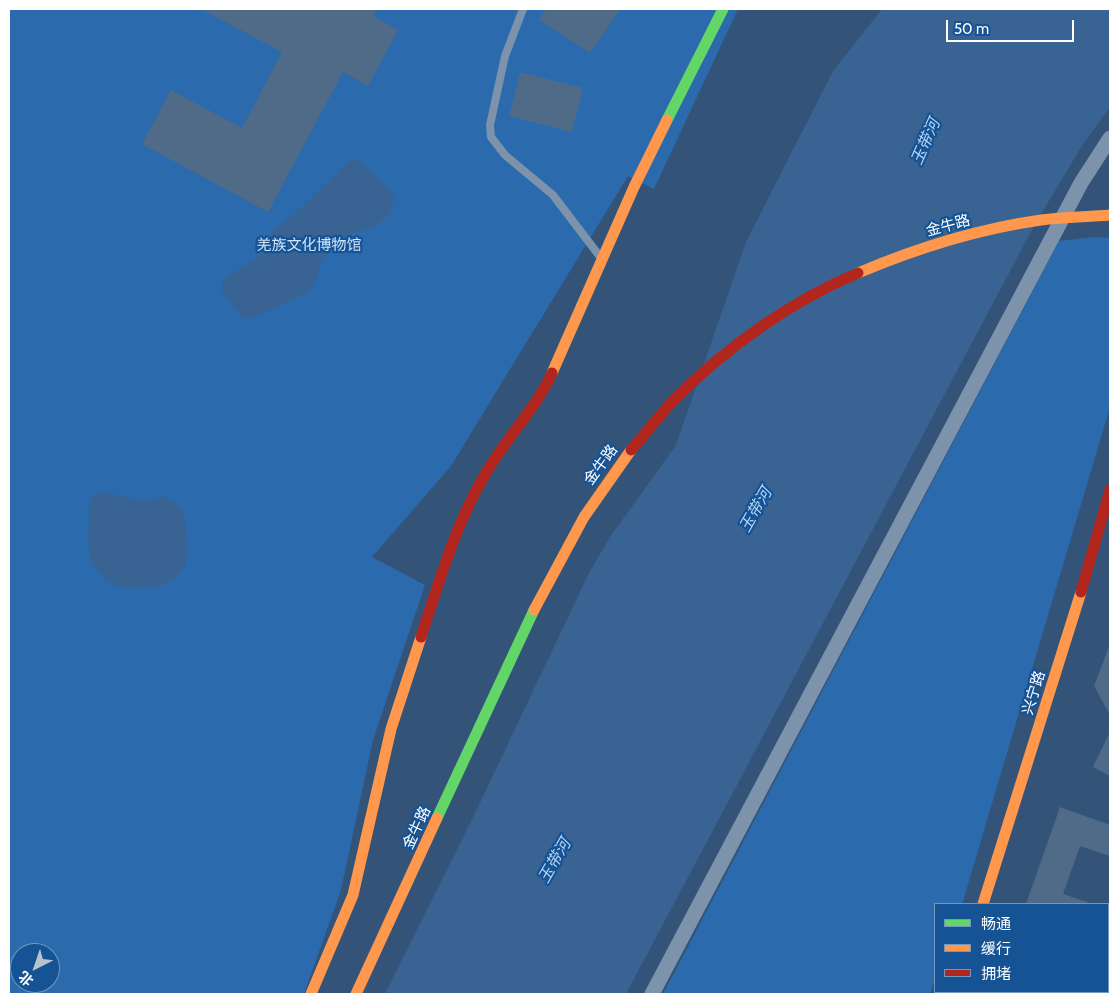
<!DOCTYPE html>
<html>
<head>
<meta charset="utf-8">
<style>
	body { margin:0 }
	#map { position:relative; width:1119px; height:1003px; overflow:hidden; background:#335478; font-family:Cabin,"Noto Sans SC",sans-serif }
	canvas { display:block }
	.frame { position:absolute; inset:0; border:10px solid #fff; pointer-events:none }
	.legend { position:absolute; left:934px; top:903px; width:175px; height:90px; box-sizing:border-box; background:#165395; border:1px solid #7398bf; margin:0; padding:6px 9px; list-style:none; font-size:15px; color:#fff }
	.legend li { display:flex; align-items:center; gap:10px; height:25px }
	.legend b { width:25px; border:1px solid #7398bf }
	.north { position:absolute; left:10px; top:943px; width:50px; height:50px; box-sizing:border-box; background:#165395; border:1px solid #7398bf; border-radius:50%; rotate:221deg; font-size:14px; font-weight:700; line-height:20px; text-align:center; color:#fff }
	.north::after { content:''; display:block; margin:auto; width:18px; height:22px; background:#b8c3d0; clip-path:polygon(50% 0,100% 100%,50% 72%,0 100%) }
	.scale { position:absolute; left:946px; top:20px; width:128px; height:22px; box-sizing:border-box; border:2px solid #fff; border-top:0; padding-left:6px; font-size:15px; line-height:18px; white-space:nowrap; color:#fff; -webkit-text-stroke:4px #165395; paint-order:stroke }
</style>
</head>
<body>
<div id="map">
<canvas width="1119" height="1003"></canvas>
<div class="frame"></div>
<ul class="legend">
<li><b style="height:6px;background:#63d668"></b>畅通</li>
<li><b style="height:6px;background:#ff974d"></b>缓行</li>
<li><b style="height:6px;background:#b3261e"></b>拥堵</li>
</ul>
<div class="north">北</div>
<div class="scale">50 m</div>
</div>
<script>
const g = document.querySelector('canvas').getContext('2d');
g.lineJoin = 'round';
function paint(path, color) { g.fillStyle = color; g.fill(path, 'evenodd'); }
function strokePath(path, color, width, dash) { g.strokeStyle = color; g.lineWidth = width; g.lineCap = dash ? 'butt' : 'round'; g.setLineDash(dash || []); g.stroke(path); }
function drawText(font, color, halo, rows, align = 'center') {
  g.font = font + ' Cabin,"Noto Sans SC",sans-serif'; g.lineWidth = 4.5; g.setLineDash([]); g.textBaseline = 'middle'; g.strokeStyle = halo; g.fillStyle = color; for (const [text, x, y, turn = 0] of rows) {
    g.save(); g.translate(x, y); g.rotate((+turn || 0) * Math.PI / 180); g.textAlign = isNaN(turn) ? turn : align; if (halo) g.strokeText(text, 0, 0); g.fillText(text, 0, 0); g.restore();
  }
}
const green = new Path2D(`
	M9,9H738L654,189L628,176L451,466L372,557L425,585L373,740L341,890L304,994H9ZM20,953H50V983H20Z
	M1095,237L1110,238V407L963,901L962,904H935V979L930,994H663L1059,241Z`);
const water = new Path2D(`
	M882,9H1110V107L1083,144L1034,226L626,994H385L477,809L589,573L610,537L676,445L746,242L833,71Z
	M350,160H357L366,167L391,192L394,198L390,214L376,225L348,235L322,258L315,283L307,293L251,318H243L221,289L225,278L261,256L274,229L298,211Z
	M101,492L142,501L166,497L176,503L183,512C185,528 191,549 185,565C175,591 126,594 106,580C102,577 97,570 94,565C86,552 89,534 89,520C89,508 87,496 101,492Z`);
const building = new Path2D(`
	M201,9H377L373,16L398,30L368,86L343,72L268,212L142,144L171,90L242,128L282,52Z
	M546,9H620L590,53L539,20Z
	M520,72L583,88L572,132L509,116Z
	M1109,647H1110V715L1094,686Z
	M1110,732V776L1093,767Z
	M1060,807L1110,825V856L1080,846L1063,894L1087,902V904H1026Z`);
const lane = new Path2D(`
	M523,9L505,56L490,125L491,137L505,155L553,195L601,258
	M967,992L975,994`);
const street = new Path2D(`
	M652,994L1081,183L1110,138`);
const fast = new Path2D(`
	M667,120L723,9
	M437,818L534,610`);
const slow = new Path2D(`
	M552,373L634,187L667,120
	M534,610L584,517L631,450
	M983,904L1081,592
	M311,994L353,895L391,729L421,637
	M356,994L437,818
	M954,994L955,992`);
const jam = new Path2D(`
	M1081,592L1110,490
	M421,637C439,583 454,528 483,478C503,441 534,412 552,373`);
const slowBridge = new Path2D(`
	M858,273C917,248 977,229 1041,220C1064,217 1087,217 1110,215`);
const jamBridge = new Path2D(`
	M631,450C646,433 660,414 676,398C727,347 791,301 858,273`);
const streetNames = [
	["金牛路",948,226,-15],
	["金牛路",601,465,-54],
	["兴宁路",1034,693,-73],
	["金牛路",417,828,-65]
];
const parkNames = [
	["羌族文化博物馆",309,246]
];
const waterNames = [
	["玉带河",926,142,-66],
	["玉带河",756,510,-60],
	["玉带河",555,861,-60]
];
paint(green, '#2b6aac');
paint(water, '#386392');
paint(building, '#506b87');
strokePath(lane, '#7c93ab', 8);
strokePath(street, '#7c93ab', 15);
strokePath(fast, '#63d668', 11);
strokePath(slow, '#ff974d', 11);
strokePath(jam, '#b3261e', 11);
strokePath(slowBridge, '#ff974d', 11);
strokePath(jamBridge, '#b3261e', 11);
drawText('15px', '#fff', '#165395', streetNames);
drawText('15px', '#cee5fc', '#165395', parkNames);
drawText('italic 16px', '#b3d6f8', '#165395', waterNames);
</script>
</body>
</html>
